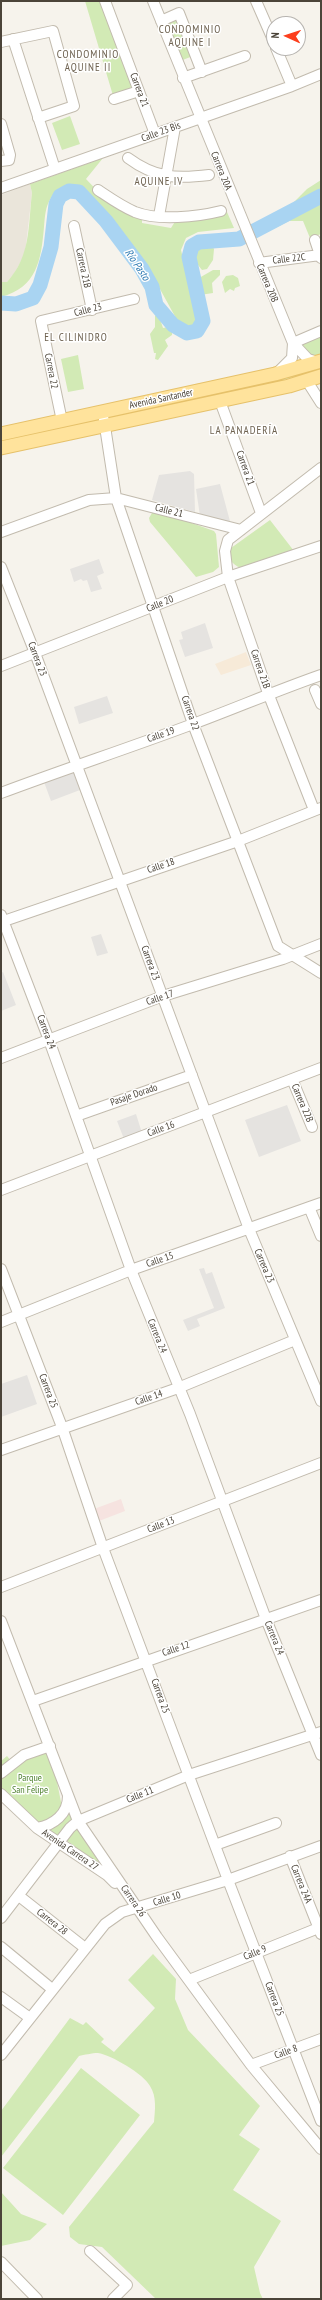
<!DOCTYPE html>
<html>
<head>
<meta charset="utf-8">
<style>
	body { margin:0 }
	#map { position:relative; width:322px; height:2300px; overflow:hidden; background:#f6f3ec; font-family:"PT Sans Narrow",sans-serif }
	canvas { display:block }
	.frame { position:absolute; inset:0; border:2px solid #4b4439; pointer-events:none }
	.north { position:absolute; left:266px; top:16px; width:40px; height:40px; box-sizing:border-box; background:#fff; border:1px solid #b7b4b0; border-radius:50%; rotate:273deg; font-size:11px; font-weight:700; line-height:16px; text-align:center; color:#4b4439 }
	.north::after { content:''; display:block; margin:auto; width:14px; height:18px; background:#fc3f1d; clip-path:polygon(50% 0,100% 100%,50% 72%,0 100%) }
</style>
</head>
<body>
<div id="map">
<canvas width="322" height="2300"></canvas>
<div class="frame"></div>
<div class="north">N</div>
</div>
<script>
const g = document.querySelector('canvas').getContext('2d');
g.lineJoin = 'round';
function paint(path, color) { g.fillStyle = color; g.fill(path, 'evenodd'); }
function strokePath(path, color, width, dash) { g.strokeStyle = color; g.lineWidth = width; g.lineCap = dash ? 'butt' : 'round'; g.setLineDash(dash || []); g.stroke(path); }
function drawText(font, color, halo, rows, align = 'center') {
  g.font = font + ' "PT Sans Narrow",sans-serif'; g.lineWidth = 3; g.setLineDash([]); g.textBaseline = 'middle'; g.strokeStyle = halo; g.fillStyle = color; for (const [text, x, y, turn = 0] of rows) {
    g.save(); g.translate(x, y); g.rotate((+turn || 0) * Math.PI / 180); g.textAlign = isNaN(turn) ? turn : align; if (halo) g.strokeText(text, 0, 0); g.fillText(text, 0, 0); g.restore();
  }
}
const residential = new Path2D(`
	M30,184L32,193L25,254L14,274L7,282H1V195Z`);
const commercial = new Path2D(`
	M246,652L251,665L221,675L215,664Z`);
const medical = new Path2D(`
	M121,1499L125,1511L99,1521L94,1509Z`);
const green = new Path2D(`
	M85,1H105L139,91L114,99Z
	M177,17L193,56L180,61L165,23Z
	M70,116L80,144L62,150L52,123Z
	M103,158L86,179L109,203L142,216V223L171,228L176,220L203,218L227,212L234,228L198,232L186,238L181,250L198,320L195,326H186L177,320L155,280L108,220L85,195L68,185C61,188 55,191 51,198C45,207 45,217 44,227C41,261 37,287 1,297V282H7C31,256 28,226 32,193L30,184Z
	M321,180V234L310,238L303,221H289L259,236L253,225L293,203L307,189Z
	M211,244L214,249L213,260L207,269L202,270L194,260L195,251Z
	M213,270H220V275L212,283L213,293L200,295L199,278Z
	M233,275L238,278L240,286L235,288L234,291L230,289L225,293L222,282L226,276Z
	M158,313L163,328L168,327L172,330V335L165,340L168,346L158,360L155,359L156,353H154L150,334L155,327V316Z
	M321,335V359L309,358L298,345Z
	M78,355L84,389L68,392L61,359Z
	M321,366V368L274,383L122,415L273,381Z
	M99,419L100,421L1,443V439Z
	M161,512L214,531L216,534L219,567L213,572L196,577L150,522L149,518L152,513Z
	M270,520L294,551L241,568C231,564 227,558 231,548Z
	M46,1750L56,1777L62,1807L50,1821L37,1824L1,1791V1761L7,1756L12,1762Z
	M69,1807L75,1821L60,1837L47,1829Z
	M77,1825L106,1869L66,1840Z
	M153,1954L176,1979L175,1999L188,2030L260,2106L239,2135L260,2149L233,2190L281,2221L254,2267L260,2293L263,2299H156L102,2247L79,2244L70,2237L69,2227L154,2122C155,2110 157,2097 150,2086C144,2074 111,2055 98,2053C92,2053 84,2055 79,2056L1,2157V2111L70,2018L83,2025L86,2022L104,2039L101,2042L114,2052L155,2008L128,1980Z
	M81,2068L140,2115L63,2215L3,2168Z
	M1,2192L21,2214L47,2224L30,2240L1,2246Z`);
const parking = new Path2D(`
	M190,471L194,474L195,512L152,500L159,475Z
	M220,484L231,525L200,516L196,489Z
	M99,559L104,573L97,576L102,589L91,592L87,580L83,581L81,579L74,582L70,569Z
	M205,623L213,648L185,657L179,640L183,639L181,632Z
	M107,696L113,713L79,724L74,707Z
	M73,771L80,790L51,801L44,782Z
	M101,934L108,953L97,956L91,937Z
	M3,972L16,1005L1,1011V973Z
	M287,1105L301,1141L259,1157L245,1120Z
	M136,1114L142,1133L124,1139L117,1121Z
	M204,1268L206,1274L212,1272L225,1308L197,1319L200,1326L188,1331L183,1320L214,1308L199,1269Z
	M27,1375L37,1404L1,1417V1384Z`);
const river = new Path2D(`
	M1,303L16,304L33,298L40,285L51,247L56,204L60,196L69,191L79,192L106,221L142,269L152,287L156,305L173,325L187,333L197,331L203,321L189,257L192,246L199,242L239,239L321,196`);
const minor = new Path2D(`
	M105,1L155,134
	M153,1L293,343L308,359L318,362
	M256,1L274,42
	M161,21L179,13L202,72
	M13,39L55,169
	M1,42L53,31L74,106L38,118
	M276,48L292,86
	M183,78L245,56
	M114,99L139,91
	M1,124L10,155L9,160L1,161
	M128,158C155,178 176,179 209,175
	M1,188L292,86L321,74
	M98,190C110,198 121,206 135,212C158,221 197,217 221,211
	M159,216L175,127
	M74,226L92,310
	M315,240L321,258
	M259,263L320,255
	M293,343L321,331
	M278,372L292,358L293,343
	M307,381L321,403
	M220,401L261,513
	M104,420L116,498L193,724L278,946L321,973
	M62,421L41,321L134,299
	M1,532L89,500L116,498L241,530
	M1,567L35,653L249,1229L321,1401
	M1,666L228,577L321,546
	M315,690L321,704
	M1,793C65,769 129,748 193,724C236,708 278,690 321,675
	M314,810L268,693L228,577L225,551L228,540L321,468
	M1,915L49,1040L131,1270L190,1414L266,1619L321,1755
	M1,922L238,841L321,808
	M1,1058L163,996L283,959L321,944
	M292,1079L312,1127
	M76,1116L192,1075
	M1,1190L321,1068
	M309,1207L321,1236
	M1,1269L62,1427L103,1548L228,1880L321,2121
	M1,1322L131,1270L321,1203
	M1,1450L178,1388L295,1340
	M1,1587L321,1463
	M1,1621L78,1821L157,1937L251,2065L321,2149
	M33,1701L321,1600
	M1,1773L24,1755L50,1746
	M1,1794L37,1828L107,1875L115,1883
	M37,1828C54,1825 68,1814 68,1796
	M215,1845L276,1823
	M290,1856L321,1934
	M19,1896L85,1948
	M1,1918L70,1828L78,1821L189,1775L321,1732
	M1,1947L52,1989
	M189,1980L321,1927
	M1,1997L30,2018
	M1,2055L105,1924L122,1912L228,1880L321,1846
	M251,2065L321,2039
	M90,2251L127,2285L113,2299
	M1,2262L37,2299`);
const major = new Path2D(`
	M1,434L275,374L321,361
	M1,448L289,386L321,376`);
const streetNames = [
	["Carrera 21",139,90,69],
	["Calle 23 Bis",161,132,-20],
	["Carrera 20A",221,171,68],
	["Calle 22C",289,259,-7],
	["Carrera 21B",83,268,78],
	["Carrera 20B",267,283,67],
	["Calle 23",88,310,-14],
	["Carrera 22",51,371,79],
	["Avenida Santander",161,399,-12],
	["Carrera 21",245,468,70],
	["Calle 21",169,511,14],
	["Calle 20",160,604,-22],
	["Carrera 23",37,659,69],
	["Carrera 21B",260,669,71],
	["Carrera 22",190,713,71],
	["Calle 19",161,735,-19],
	["Calle 18",161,866,-19],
	["Carrera 23",150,963,70],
	["Calle 17",160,998,-19],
	["Carrera 24",46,1032,69],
	["Pasaje Dorado",134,1095,-19],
	["Carrera 22B",302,1103,67],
	["Calle 16",161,1129,-20],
	["Calle 15",160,1260,-19],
	["Carrera 23",264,1266,67],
	["Carrera 24",157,1336,68],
	["Carrera 25",48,1391,69],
	["Calle 14",149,1398,-19],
	["Calle 13",161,1525,-21],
	["Carrera 24",274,1638,68],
	["Calle 12",176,1649,-19],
	["Carrera 25",160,1696,70],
	["Calle 11",140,1795,-22],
	["Avenida Carrera 27",70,1850,34],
	["Carrera 24A",301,1884,68],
	["Calle 10",167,1899,-17],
	["Carrera 26",133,1901,56],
	["Carrera 28",52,1922,38],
	["Calle 9",255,1953,-22],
	["Carrera 25",274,1999,69],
	["Calle 8",286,2052,-20]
];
const parkNames = [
	["Parque",30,1778],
	["San Felipe",30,1790]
];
const neighbourhoodNames = [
	["CONDOMINIO",190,30],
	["AQUINE I",190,43],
	["CONDOMINIO",88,55],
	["AQUINE II",88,68],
	["AQUINE IV",159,182],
	["EL CILINIDRO",76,338],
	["LA PANADERÍA",244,431]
];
const waterNames = [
	["Río Pasto",137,265,56]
];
paint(residential, '#eae5da');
paint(commercial, '#f7ead8');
paint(medical, '#f6e3e0');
paint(green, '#d2eab5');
paint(parking, '#e5e3e0');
strokePath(river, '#a9d4f2', 15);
strokePath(minor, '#c2bbae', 12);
strokePath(major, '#e6c16a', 15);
strokePath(minor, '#fff', 10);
strokePath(major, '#ffe39c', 13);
drawText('10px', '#4b4439', '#fff', streetNames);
drawText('10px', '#4a7f2a', '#fff', parkNames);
g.letterSpacing = '1px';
drawText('11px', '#6e6250', '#fff', neighbourhoodNames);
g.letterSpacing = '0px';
drawText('italic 11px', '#2e7ab2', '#fff', waterNames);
</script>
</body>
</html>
